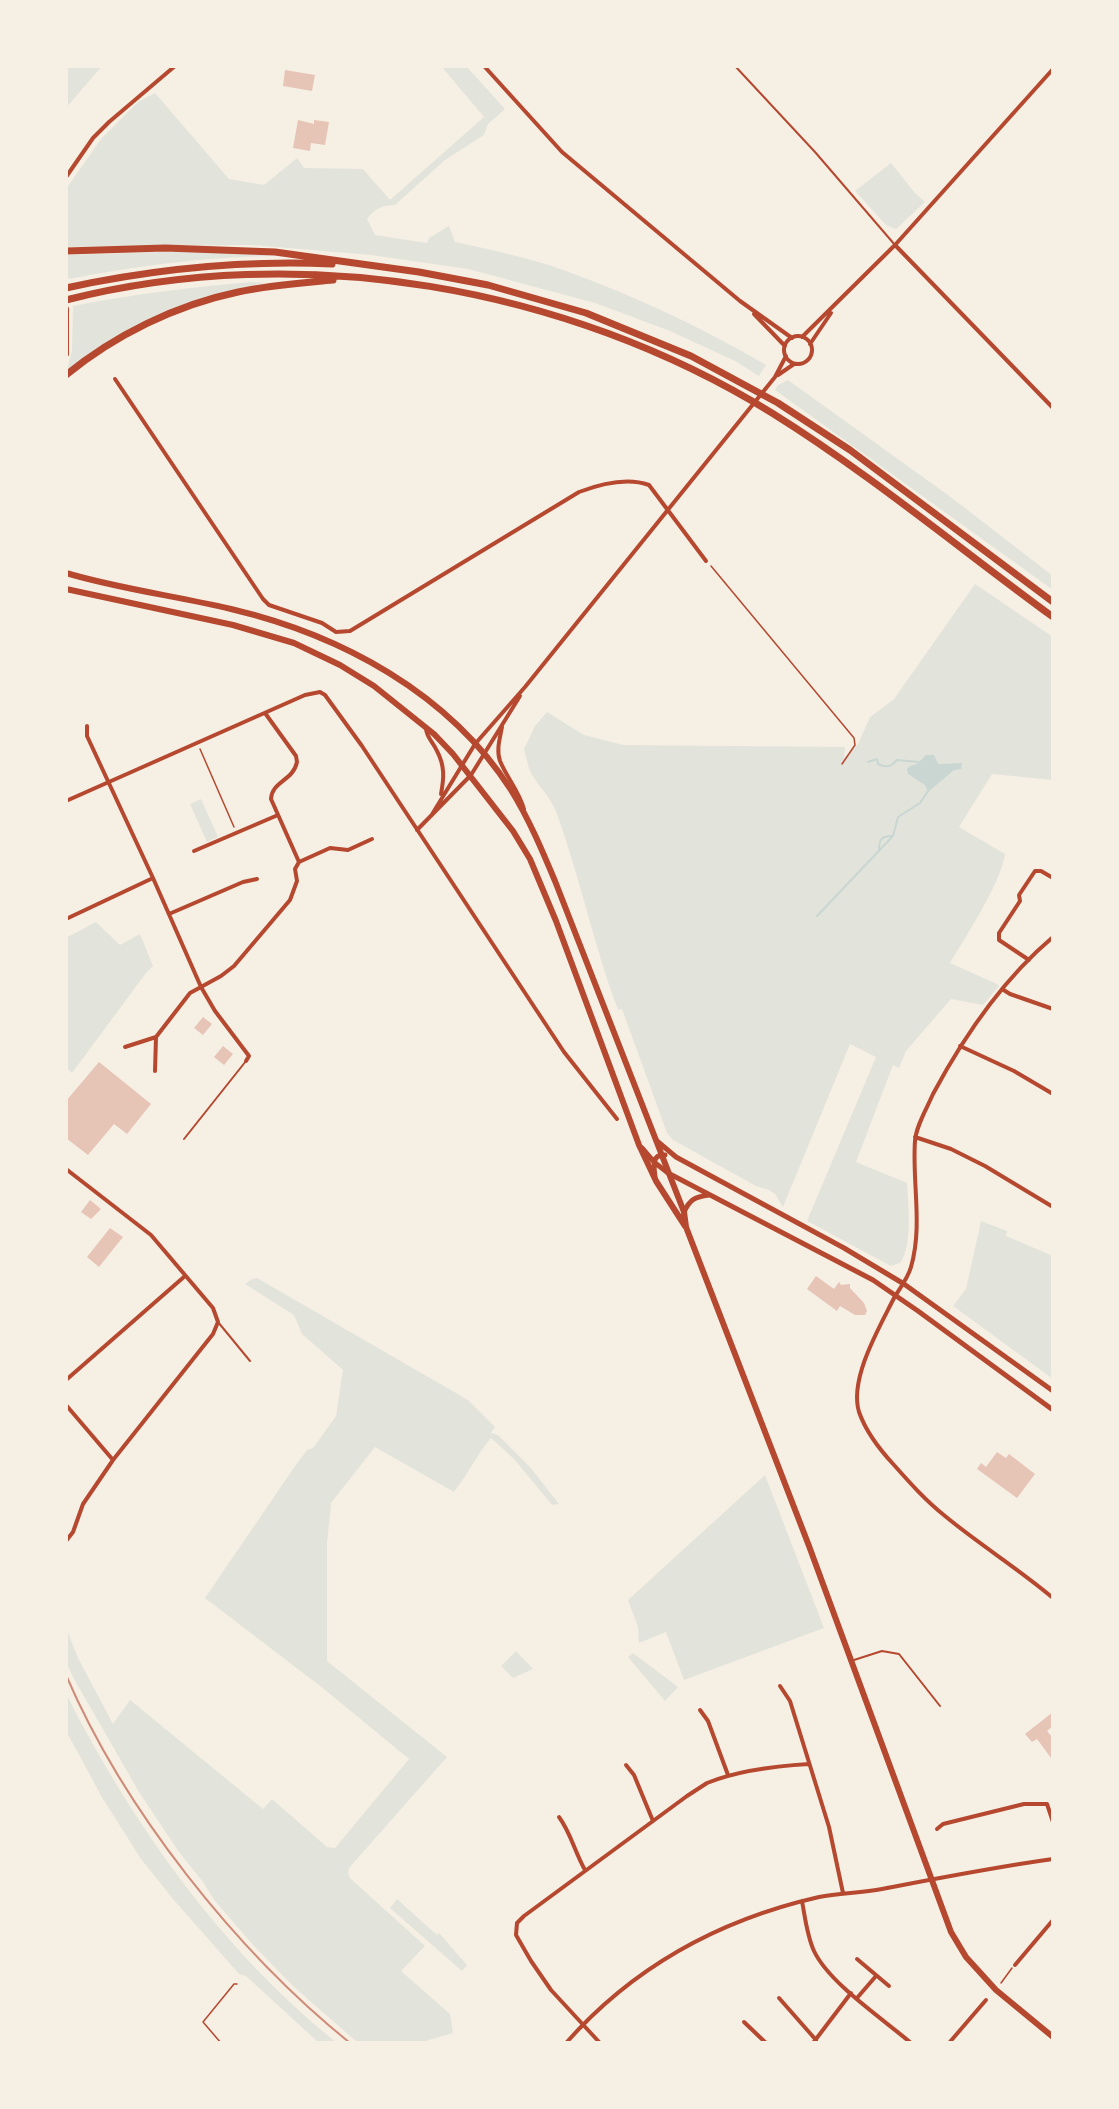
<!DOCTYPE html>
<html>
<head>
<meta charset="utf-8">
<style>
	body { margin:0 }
	#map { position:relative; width:1119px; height:2109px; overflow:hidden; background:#f6efe4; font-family:Raleway,sans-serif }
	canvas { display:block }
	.frame { position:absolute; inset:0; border:68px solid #f6efe4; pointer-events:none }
</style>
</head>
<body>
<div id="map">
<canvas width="1119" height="2109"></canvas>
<div class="frame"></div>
</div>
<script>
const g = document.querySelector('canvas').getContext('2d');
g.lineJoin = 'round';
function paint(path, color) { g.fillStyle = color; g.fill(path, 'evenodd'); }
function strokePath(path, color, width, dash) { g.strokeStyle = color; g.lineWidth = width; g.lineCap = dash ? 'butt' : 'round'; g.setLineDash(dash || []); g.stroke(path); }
const green = new Path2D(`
	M66,66H102L66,108Z
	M441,66H466L505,109L488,124L484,135L445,160L395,205C383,205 375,208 367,219L375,235L427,243L429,238L449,226L455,242C492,250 530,258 566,271C635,296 703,328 766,365L759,376L735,361L670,331L595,303L468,269L371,255L251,245L66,247V189L101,139L138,102L155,93L229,179L264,185L297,158L304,168L363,169L390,200L484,117Z
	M891,163L915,193L925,202L896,229L886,225L855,191Z
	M159,252H231L273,256C204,257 137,266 69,279L66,274V255Z
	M252,282L266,283C190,295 128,325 67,371L72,350L73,306C133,294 191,287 252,282Z
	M788,380L952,498L1053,576V590L775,390L778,385Z
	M975,584L1053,637V780L992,774L959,827L1005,854C1001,883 966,936 950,963L997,984L999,986L983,1005L951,999L906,1051L899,1068L893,1065L856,1162L907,1183C908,1204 913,1246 900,1263L891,1266L807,1221L876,1057L850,1044L783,1207L775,1194L769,1190L756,1186L673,1140L667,1133L622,1009L618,1010C594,946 580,878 557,814C552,799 540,788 532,775C528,767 526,757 524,749L535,726L547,712L584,735L623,745L845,747L844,758L858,744L870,717L894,699Z
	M201,799L218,837L207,842L190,804Z
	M96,922L120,945L140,934L153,966L146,973L72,1073L66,1067V938Z
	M981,1221L1007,1231L1006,1236L1053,1256V1379L953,1306L966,1289Z
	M257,1278L468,1400L495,1427L491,1433L498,1435L530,1467L559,1504L552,1505L514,1459L491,1438C476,1456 468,1474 454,1492L375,1447L331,1503L327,1544V1661L447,1757L349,1868L348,1873L350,1878L425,1946L401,1971L450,2014L453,2033L419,2043H358L293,1986L253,1945L215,1901L203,1882L179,1852L139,1792L74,1679L66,1662V1628L78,1658L113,1724L130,1700L263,1809L272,1799L327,1847L335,1848L409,1759L324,1689L205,1598L293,1469L307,1450L313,1448L336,1416L343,1370L302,1334L294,1315L245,1284L252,1279Z
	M765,1475L824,1628L684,1680L666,1632L639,1643L638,1627L628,1600Z
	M516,1651L533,1669L513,1678L501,1666Z
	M633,1653L678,1687L665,1701L628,1657Z
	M66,1694C133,1825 221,1950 337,2043H319L246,1976L239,1974L173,1899L141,1859L103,1799L66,1731Z
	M397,1899L437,1935L439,1933L467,1965L462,1971L390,1908Z`);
const water = new Path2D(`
	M926,755H934L938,764L962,763L961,769L954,770L928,792L925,785L908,774L907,769L910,766L917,764Z`);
const stream = new Path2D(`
	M868,762L877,759L878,764C886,768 891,767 897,760L919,762
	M879,851C879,840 881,836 892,836
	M817,916L893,836L898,817L920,803L928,791`);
const building = new Path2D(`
	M285,70L315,75L312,91L283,86Z
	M298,120L314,124V120L329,122L325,145L311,143L310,151L293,148Z
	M203,1017L212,1024L203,1035L194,1028Z
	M223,1046L233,1054L224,1065L214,1057Z
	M99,1062L151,1104L127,1134L114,1124L88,1155L66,1138V1101Z
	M90,1200L101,1209L91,1219L81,1212Z
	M110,1228L123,1237L99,1267L87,1257Z
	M816,1276L834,1289L839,1282L841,1285L850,1284V1288L864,1303L867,1311L865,1315H855L840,1306L837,1311L807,1289Z
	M997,1452L1006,1458L1009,1454L1035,1474L1017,1498L977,1469L981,1463L986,1467Z
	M1053,1712V1726L1047,1731L1053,1738L1051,1758L1037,1739L1032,1742L1025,1734Z`);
const path = new Path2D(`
	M711,566L854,738L855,745L842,764
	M200,749L234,827
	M1001,1983L1012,1968
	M221,2043L203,2022L234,1984H237`);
const service = new Path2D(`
	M735,66L815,152L895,245
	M184,1139L246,1061
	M218,1322L250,1361
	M854,1660L882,1651L899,1654L940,1706`);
const minor = new Path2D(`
	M484,66L562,152L740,301L792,338
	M66,177L93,138L109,122L175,66
	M895,245L1053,408
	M754,314L785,346
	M784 350a14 14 0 1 1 28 0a14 14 0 1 1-28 0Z
	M802,337L895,245L1053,69
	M810,344L831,313
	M778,375L794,364
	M115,379L263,599L269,605L322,623L336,632L350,631L579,492C600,484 627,477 649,485L706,561
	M87,726V736L153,878L201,987L215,1011L249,1056L246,1061
	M502,727C500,738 496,750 500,761C507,778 519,791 524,809
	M426,729C427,738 433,742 437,751C445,766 444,778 441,794
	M66,801L305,695L320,692L325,695L362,746L564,1052L617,1119
	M431,816L475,744L525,687L775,377L786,356
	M417,830L471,775L520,696
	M194,851L278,815
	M299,862L330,848L348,850L372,839
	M169,914L243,882L257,879
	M66,919L153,878
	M1053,937C1002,980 964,1036 933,1094C927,1108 916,1126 915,1141C912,1183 923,1225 911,1267C908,1278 900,1288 894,1298C879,1328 849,1379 859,1412C866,1432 880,1450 894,1465C910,1483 926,1501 945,1516C980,1545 1019,1569 1053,1598
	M1029,960L999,940V933L1020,901L1019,895L1035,871H1041L1053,878
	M1002,989L1010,994L1053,1009
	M960,1046L1014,1071L1053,1094
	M125,1047L156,1037
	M155,1071L156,1037L190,993L221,976L234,966L290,900L297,881L295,869L299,862L271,799C272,781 293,781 297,762L296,756L265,713
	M915,1137L951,1149L985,1166L1053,1207
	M66,1169L151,1235L213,1308L218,1322L213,1334L113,1460L83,1504L73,1532L66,1541
	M66,1380L185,1276
	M66,1405L113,1460
	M780,1686L790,1701L829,1827L843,1893
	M700,1710L708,1721L728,1775
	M626,1765L634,1775L653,1821
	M559,1817C571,1833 575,1853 585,1870
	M937,1829L943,1824L1024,1804H1047L1053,1822
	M802,1901C805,1917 807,1936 814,1951C829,1983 883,2019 911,2043
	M857,1959L889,1986
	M1015,1965L1053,1920
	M779,1998L816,2040V2042
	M857,1998L876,1976
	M744,2022L766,2043
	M566,2043C634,1966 718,1920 819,1897C840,1893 861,1893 882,1889C939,1878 995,1867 1053,1859
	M600,2043L551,1990L531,1961L516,1935L517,1923L524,1916L687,1796L707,1783C739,1770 775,1766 809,1764
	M813,2043L851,1993
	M949,2043L986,2000`);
const secondary = new Path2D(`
	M657,1141L676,1157L844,1248L904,1284L1053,1391
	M642,1148L654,1162L668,1173L873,1280L918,1311L1053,1410
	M655,1177C654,1167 651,1154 665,1155
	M684,1212C690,1199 695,1197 709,1195`);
const primary = new Path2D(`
	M66,309V354
	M66,573C120,589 176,596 231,609C341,635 449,693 511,790C529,819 542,850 555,881L684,1212L686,1227L809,1546L951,1932L966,1957L996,1990L1053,2037
	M66,589L233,625L294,643L340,665L374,686L434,734L453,754L513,831L530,859L556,921L639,1145L656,1181L685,1226`);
const motorway = new Path2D(`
	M66,251L165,248L275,252L419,272L488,285L586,313L691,356L778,403L850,450L1053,602
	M66,288C154,269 241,260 332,264
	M66,300C301,240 566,286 772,413C870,474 960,549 1053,617
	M66,375C115,335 176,305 238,292C269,285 301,283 333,280`);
const rail = new Path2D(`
	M66,1675C124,1810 236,1951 350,2043`);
paint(green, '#e2e4dc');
paint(water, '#c9d6d2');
strokePath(stream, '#c9d6d2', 2);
paint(building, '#e6c5b7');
strokePath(path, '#b5482f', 1.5);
strokePath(service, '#b5482f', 2);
strokePath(minor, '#b5482f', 4);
strokePath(secondary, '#b5482f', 5);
strokePath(primary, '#b5482f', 6);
strokePath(motorway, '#b5482f', 7);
strokePath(rail, '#cf8b77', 2);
</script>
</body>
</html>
